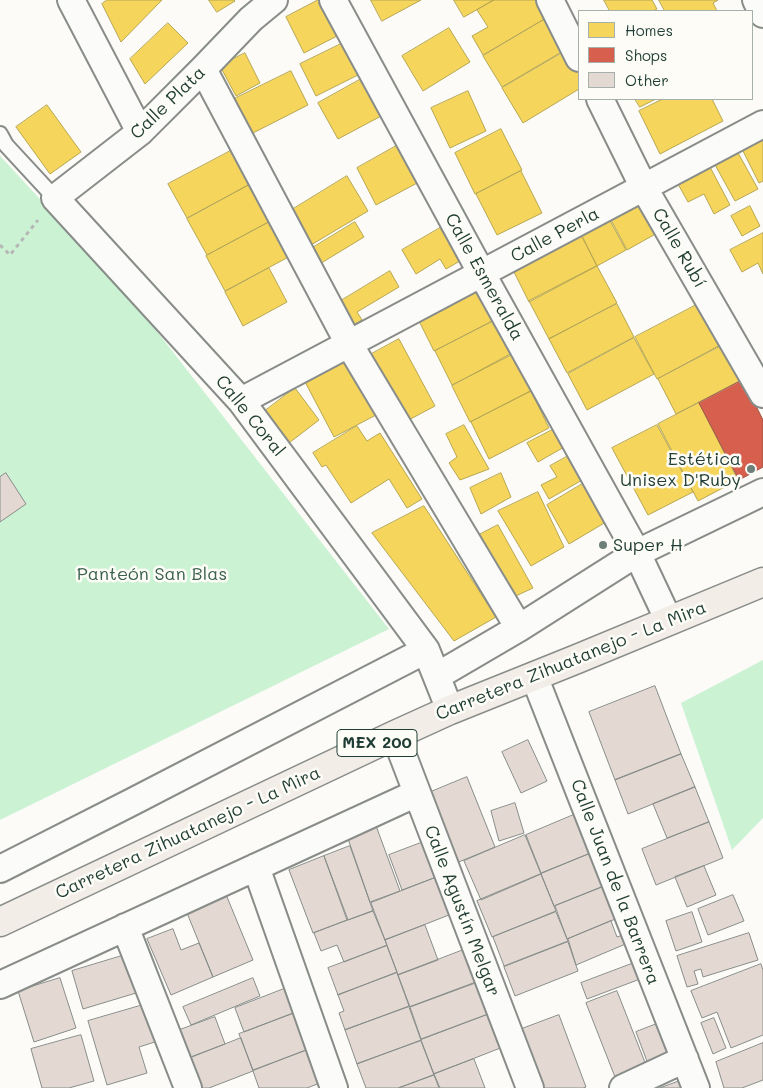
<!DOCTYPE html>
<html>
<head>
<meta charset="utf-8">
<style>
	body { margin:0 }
	#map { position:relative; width:763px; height:1088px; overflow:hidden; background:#fcfbf8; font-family:Mali,sans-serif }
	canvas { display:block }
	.legend { position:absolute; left:578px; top:10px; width:175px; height:90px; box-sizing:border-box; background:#fdfcf7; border:1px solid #a4b0a9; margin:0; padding:6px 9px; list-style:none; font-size:15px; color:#1f3d34 }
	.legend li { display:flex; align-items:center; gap:10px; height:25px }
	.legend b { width:25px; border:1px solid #a4b0a9 }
</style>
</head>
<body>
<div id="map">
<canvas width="763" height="1088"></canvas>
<ul class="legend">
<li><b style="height:14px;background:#f6d55c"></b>Homes</li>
<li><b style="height:14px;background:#d6604d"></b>Shops</li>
<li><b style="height:14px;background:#e3d9d2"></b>Other</li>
</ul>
</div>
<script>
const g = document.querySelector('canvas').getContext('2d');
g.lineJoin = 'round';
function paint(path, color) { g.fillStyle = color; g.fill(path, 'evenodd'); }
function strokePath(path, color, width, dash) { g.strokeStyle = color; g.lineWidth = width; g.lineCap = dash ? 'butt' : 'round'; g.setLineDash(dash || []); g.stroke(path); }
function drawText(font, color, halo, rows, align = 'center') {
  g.font = font + ' Mali,sans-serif'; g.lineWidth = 5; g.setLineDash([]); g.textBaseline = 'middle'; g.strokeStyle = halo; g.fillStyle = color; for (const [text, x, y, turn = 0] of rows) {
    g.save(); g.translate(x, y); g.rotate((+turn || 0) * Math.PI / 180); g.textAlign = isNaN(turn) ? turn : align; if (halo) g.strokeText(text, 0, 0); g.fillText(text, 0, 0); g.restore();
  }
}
const green = new Path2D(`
	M0,155L2,158L50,210L70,220L389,629L0,820Z
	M763,660V818L732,850L681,703Z`);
const homes = new Path2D(`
	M107,0H162L121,42L102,4Z
	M209,0H234L235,1L217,12Z
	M318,0H322L339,35L304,53L286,17Z
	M371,0H421L382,21Z
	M454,0H494L464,17Z
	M494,0H544L553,14L483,55L472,36L488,27L477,10Z
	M604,0H652L657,9L653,11H610Z
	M659,0H718L713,3L717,11H665Z
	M552,15L570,47L502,87L483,56Z
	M168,23L188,43L145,84L130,59Z
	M449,28L470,62L423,91L402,56Z
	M345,42L360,74L316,96L300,64Z
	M569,49L579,65V89L523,123L502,88Z
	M245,53L260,83L236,96L220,66Z
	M291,71L308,105L249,135L232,100Z
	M363,78L383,115L338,139L318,103Z
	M468,91L486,131L450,148L431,108Z
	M635,99H656L640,107Z
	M663,99H712L723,121L660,154L639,111Z
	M47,105L81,152L50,174L16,127Z
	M501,129L522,170L475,194L455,153Z
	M763,135V181L759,183L741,147Z
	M398,145L419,182L376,205L357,168Z
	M238,147L256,181L187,218L168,184Z
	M737,151L758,189L735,201L714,163Z
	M710,167L730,205L714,214L704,194L688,202L678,184Z
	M521,171L542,213L497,235L476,194Z
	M347,176L368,211L311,245L290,211Z
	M256,181L276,218L207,255L187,219Z
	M642,200L659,232L627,250L610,218Z
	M750,206L760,226L742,236L731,216Z
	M277,218L296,253L225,291L206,256Z
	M609,219L626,250L597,266L581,234Z
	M355,222L364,237L318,265L309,250Z
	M440,228L460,261L446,269L440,259L416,274L402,250Z
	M763,233V274L758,263L742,272L730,250Z
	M581,235L597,266L529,302L513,270Z
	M597,266L617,303L549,339L529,301Z
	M269,268L287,302L243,326L225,292Z
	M390,271L399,287L357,312L362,320L353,325L339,302Z
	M478,290L494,320L434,351L419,321Z
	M702,302L724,343L657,379L635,337Z
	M617,304L634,337L567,373L549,339Z
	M494,321L511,355L452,385L435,351Z
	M634,338L654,374L587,410L568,374Z
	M399,339L435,406L401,424L366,357Z
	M725,344L743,379L676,414L658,379Z
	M511,354L531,391L470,422L452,386Z
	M345,355L376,415L334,437L303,378Z
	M295,388L319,420L285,446L261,414Z
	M531,391L549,428L489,459L471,422Z
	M699,403L738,480L698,501L658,424Z
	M464,425L489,469L460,480L449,463L457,457L446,434Z
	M657,425L693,492L648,515L612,448Z
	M357,426L367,441L380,433L422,499L407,508L389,479L351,503L326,465L322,467L313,453Z
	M556,428L566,446L538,462L527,443Z
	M570,455L584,479L549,499L541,485L557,477L550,466Z
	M501,473L511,497L481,514L470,488Z
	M584,483L606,522L569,544L547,505Z
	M538,492L564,547L531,566L498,511Z
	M424,506L496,617L454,641L372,533Z
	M498,525L533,588L507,600L471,539Z`);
const shops = new Path2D(`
	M743,380L763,420V467L739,480L699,403Z`);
const building = new Path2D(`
	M6,473L26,504L0,522V477Z
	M655,686L681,754L615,780L589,712Z
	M528,740L547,781L521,793L502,752Z
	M681,754L695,787L628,814L615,780Z
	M467,777L495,847L454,864L426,794Z
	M695,787L709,822L667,838L653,804Z
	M515,803L524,833L499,841L491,811Z
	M583,811L598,850L541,873L526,835Z
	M709,822L723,858L656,885L642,849Z
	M375,823L400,891L370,902L346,833Z
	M525,835L541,874L481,900L464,861Z
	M426,841L439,876L402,890L389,855Z
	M350,846L373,911L348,920L324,856Z
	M599,850L612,883L554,906L541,874Z
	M324,856L347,920L313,933L289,870Z
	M704,866L716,895L687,907L675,877Z
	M541,874L556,911L492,937L477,901Z
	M440,876L454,913L385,940L371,903Z
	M612,883L625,915L567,939L555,906Z
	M733,895L744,921L708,935L698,909Z
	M227,897L253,960L213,977L187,913Z
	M373,911L387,945L344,962L337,945L321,951L314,933Z
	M556,912L568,941L504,966L493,937Z
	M692,912L702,942L676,951L666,921Z
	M611,921L617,937L631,932L635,940L576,965L568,939Z
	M425,925L438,960L398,975L385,940Z
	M173,929L181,950L199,943L213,977L171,995L147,939Z
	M749,933L758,960L703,977L701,969L694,971L698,984L687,987L677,956Z
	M568,942L578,971L515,996L504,967Z
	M387,946L397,972L338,995L328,968Z
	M466,949L478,982L410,1007L398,975Z
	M125,955L136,993L83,1009L72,971Z
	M642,960L648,976L587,999L581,983Z
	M761,964L763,970V1035L731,1048L717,1012L702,1018L691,991Z
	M397,973L409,1006L345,1030L339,1013L344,1011L338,995Z
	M60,978L76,1028L34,1042L18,991Z
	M253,978L260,996L191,1025L183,1007Z
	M477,982L488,1014L421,1039L410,1007Z
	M289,987L298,1011L244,1032L235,1008Z
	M617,991L646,1065L615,1077L586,1003Z
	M150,1003L161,1040L139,1047L147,1073L107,1085L88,1021Z
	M409,1007L421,1040L357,1064L345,1030Z
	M298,1012L312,1048L253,1070L239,1034Z
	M495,1012L508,1045L434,1074L421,1040Z
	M559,1015L586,1087L583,1088H541L519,1030Z
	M215,1017L225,1044L188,1058L177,1031Z
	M714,1018L726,1048L713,1054L701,1023Z
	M667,1020L679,1051L648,1064L636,1032Z
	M81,1035L94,1081L69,1088H42L31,1049Z
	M241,1038L253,1071L209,1088H199L188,1059Z
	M421,1041L434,1075L398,1088H366L357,1064Z
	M763,1043V1080L742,1088H724L716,1062Z
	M312,1048L325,1081L307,1088H259L253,1071Z
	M474,1059L485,1088H440L434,1074Z
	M434,1075L439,1088H399Z
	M688,1078L692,1088H660Z`);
const path = new Path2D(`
	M0,245L10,255L38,220`);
const lane = new Path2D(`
	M0,134L6,145L55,198`);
const street = new Path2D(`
	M71,0L140,132
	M274,0L251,19L203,69L140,132L55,198L241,401L426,650L450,710
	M333,0L482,274L637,553L669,621
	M550,0L579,58
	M756,0L763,14
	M203,69L349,344L519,628
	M600,99L644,188L763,394
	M241,401L763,124
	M437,676L519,628L637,553L763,492
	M534,676L696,1088
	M395,735L530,1088
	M256,867L334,1088
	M0,869L132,802L426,650
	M125,927L188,1088
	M0,985L417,793
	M623,1088L685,1059`);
const highway = new Path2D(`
	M0,922L395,735L450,710L577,659L763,582`);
const markers = [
	[751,469,5,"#6c8079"],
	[603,545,5,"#6c8079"]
];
const shields = [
	[377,743,80]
];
const shieldNames = [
	["MEX 200",377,743]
];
const streetNames = [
	["Calle Plata",168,103,-44],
	["Calle Perla",555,235,-28],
	["Calle Rubí",679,248,60],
	["Calle Esmeralda",484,277,61],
	["Calle Coral",250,416,51],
	["Carretera Zihuatanejo - La Mira",571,661,-22],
	["Carretera Zihuatanejo - La Mira",188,833,-25],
	["Calle Juan de la Barrera",615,882,69],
	["Calle Agustín Melgar",462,911,69]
];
const poiNames = [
	["Estética",741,459],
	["Unisex D'Ruby",741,480],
	["Super H",613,545,"left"]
];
const parkNames = [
	["Panteón San Blas",152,574]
];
paint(green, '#ccf2d4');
paint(homes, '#f6d55c');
strokePath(homes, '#b6a750', 1);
paint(shops, '#d6604d');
strokePath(shops, '#9f5646', 1);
paint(building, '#e3d9d2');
strokePath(building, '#888d8a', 1);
strokePath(lane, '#888d8a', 18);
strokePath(street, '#888d8a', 30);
strokePath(highway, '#888d8a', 31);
strokePath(path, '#b5b8b6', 3, [4, 4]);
strokePath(lane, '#fbfbf9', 14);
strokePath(street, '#fbfbf9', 26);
strokePath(highway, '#f2eee7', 28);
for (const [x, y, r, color] of markers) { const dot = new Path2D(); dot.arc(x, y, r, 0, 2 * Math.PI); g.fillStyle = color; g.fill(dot); strokePath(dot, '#fdfcf7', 2); }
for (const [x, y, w] of shields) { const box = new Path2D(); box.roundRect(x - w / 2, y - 13.5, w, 27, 4); g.fillStyle = '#fdfcf7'; g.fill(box); strokePath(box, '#1f3d34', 1); }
drawText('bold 16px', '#1f3d34', null, shieldNames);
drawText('18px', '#1f3d34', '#fdfcf7', streetNames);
drawText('18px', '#1f3d34', '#fdfcf7', poiNames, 'right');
drawText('18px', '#3a604e', '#fdfcf7', parkNames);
</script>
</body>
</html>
